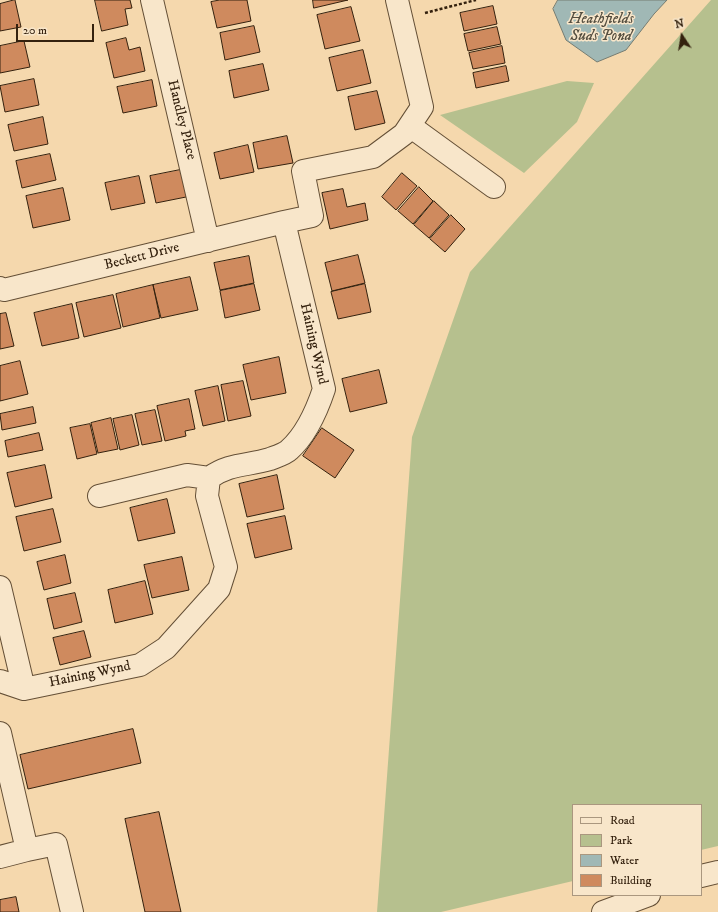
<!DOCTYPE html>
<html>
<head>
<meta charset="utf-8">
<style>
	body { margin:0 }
	#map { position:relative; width:718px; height:912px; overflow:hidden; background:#f5d8ad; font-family:"IM FELL DW Pica",serif }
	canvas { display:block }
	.legend { position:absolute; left:572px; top:804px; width:130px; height:92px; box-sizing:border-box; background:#f8e6ca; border:1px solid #aa977f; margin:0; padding:5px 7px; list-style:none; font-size:12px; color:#34210e }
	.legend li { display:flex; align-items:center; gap:8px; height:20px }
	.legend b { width:20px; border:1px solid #aa977f }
	.north { position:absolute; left:662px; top:16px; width:40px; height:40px; -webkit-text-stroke:3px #f8e6ca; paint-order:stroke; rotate:348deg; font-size:11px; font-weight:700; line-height:16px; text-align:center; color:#34210e }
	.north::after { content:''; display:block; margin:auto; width:14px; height:18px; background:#34210e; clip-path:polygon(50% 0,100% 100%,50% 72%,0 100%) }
	.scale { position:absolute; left:16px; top:24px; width:78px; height:18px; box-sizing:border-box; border:2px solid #34210e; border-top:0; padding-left:5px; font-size:12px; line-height:14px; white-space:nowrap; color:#34210e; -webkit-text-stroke:3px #f8e6ca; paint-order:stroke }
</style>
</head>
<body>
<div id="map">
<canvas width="718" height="912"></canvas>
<ul class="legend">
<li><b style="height:5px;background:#f8e6ca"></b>Road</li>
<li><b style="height:11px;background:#b6c08e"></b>Park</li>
<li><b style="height:11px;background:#a0b8b5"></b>Water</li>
<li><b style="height:11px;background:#cf8a5e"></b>Building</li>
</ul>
<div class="north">N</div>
<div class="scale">20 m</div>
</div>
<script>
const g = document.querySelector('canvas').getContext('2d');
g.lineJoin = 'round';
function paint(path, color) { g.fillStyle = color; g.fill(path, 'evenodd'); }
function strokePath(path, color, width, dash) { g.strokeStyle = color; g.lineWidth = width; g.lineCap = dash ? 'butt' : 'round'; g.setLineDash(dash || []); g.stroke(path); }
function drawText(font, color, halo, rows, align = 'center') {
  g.font = font + ' "IM FELL DW Pica",serif'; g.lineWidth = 3; g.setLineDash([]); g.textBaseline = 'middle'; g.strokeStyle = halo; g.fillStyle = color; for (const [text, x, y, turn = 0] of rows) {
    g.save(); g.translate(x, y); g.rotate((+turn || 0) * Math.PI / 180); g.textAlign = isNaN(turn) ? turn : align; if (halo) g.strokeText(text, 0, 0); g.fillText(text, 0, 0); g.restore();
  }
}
const green = new Path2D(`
	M711,0H718V846L701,850V805H573V881L441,912H377L412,437L470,272Z
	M567,81L594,83L577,122L524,173L440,115Z`);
const water = new Path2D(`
	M558,0H667L654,14L626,50L597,62L566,40L553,9Z`);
const building = new Path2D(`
	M15,0L21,27L0,31V4Z
	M95,0H130L132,8L125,9L128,25L102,31Z
	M220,0H247L251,21L217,28L211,2Z
	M313,0H348L314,8Z
	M493,6L497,24L464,31L460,13Z
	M351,7L360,41L325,49L317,15Z
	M254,26L260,52L225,60L220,33Z
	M497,27L501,44L468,51L464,34Z
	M126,38L129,50L140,47L145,71L114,78L106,43Z
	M24,41L30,67L0,73V46Z
	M502,46L505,63L473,69L469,53Z
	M363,50L371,83L337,91L329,58Z
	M263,64L269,90L234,98L229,71Z
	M506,66L509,81L476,88L473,73Z
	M34,79L39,105L5,112L0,86Z
	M152,80L157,106L123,113L117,87Z
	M377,91L385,123L355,130L348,97Z
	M43,117L48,144L14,151L8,125Z
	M287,136L293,163L258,169L253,143Z
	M248,145L254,172L220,179L214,153Z
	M50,154L56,180L22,188L16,161Z
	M185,169L191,196L156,203L150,176Z
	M402,173L417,186L396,210L382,197Z
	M139,176L145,203L111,210L105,183Z
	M419,187L433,201L413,224L398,211Z
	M63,188L70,220L33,228L26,196Z
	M343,189L347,207L365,203L368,220L330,229L322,193Z
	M434,201L449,215L429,238L414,225Z
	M451,215L465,229L445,252L430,239Z
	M358,255L365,283L332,291L325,263Z
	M249,256L254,283L220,290L214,263Z
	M190,277L198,310L161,318L153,285Z
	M254,284L260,310L225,318L220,291Z
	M365,284L371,312L338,319L331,292Z
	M153,285L160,318L123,327L116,294Z
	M113,295L121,328L84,337L76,303Z
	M72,304L79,338L42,346L34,313Z
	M6,313L14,346L0,349V314Z
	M279,357L286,393L251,400L243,365Z
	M20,361L28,394L0,401V366Z
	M379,370L387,403L350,412L342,379Z
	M243,381L251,416L228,421L221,385Z
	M218,386L225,421L203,426L195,391Z
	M189,399L195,429L185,431L186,436L165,441L157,406Z
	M33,407L36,423L2,430L0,414Z
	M155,410L162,441L142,445L135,414Z
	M132,415L139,445L120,450L113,419Z
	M111,418L118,449L98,453L91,423Z
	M90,424L97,454L77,459L70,428Z
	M322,428L354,450L335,478L303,456Z
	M39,433L43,450L8,457L5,441Z
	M45,465L52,498L15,507L7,473Z
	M277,475L284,509L247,517L239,484Z
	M167,499L175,533L138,541L130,508Z
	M53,509L61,542L24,551L16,517Z
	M285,516L292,549L255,558L247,524Z
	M65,555L71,583L44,590L37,562Z
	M182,557L189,590L152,598L144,565Z
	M145,581L153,614L115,623L108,590Z
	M75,593L82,622L54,629L47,599Z
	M84,631L91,657L60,665L53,638Z
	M133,729L141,763L28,789L20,755Z
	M159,812L181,912H145L125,819Z
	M16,897L19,912H0V900Z`);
const path = new Path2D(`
	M425,13L476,0`);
const minor = new Path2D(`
	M152,0L208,241
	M410,126L494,187
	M0,288L4,290L284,222
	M99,496L187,475L209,478
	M0,587L24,689
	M0,681L24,689L140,665L166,648L219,589L226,567L207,496L209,478C230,463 247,466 270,459C275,457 285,454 289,450C306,435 317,410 324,389L284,222L312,216L303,171L373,157L404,134L422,107L397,0
	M0,733L27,850L0,857
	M27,850L56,844L72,912
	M701,876L718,872
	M603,912L649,895`);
const streetNames = [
	["Handley Place",181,120,76],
	["Beckett Drive",142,257,-14],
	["Haining Wynd",313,344,77],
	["Haining Wynd",90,675,-12]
];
const waterNames = [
	["Heathfields",601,20],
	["Suds Pond",601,37]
];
paint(green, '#b6c08e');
paint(water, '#a0b8b5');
strokePath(water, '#757c72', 1);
paint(building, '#cf8a5e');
strokePath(building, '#34210e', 1);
strokePath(minor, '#644f36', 24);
strokePath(path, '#34210e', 2.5, [3, 2]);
strokePath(minor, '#f8e6ca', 22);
drawText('14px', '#34210e', '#f8e6ca', streetNames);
drawText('italic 15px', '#544e40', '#f8e6ca', waterNames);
</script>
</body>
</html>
